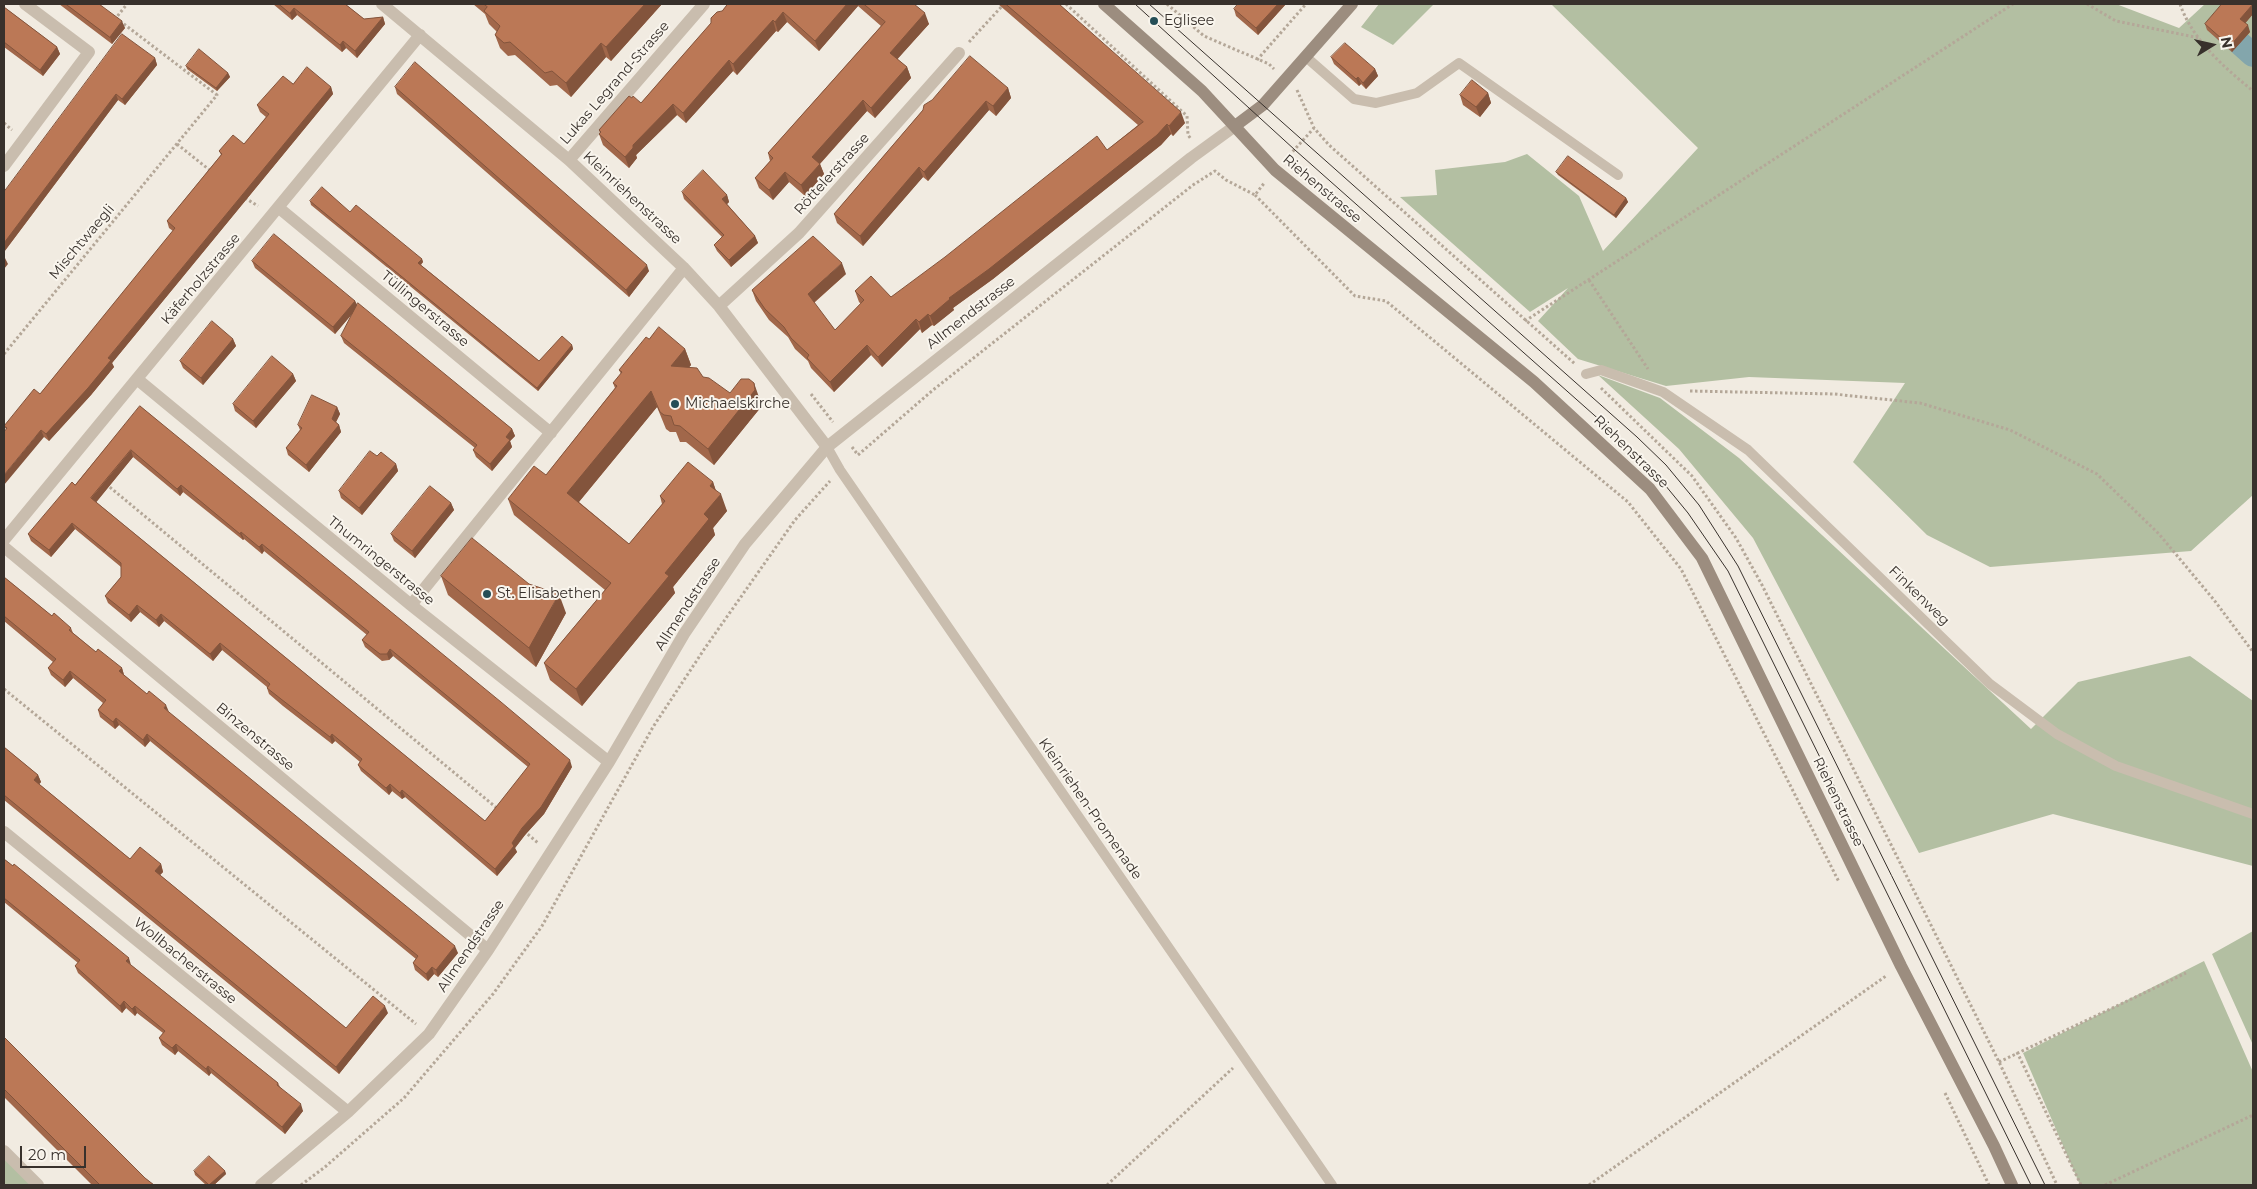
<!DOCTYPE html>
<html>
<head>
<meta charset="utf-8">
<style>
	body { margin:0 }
	#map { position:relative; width:2257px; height:1189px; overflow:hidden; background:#f1ebe1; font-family:Montserrat,sans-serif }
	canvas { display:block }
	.frame { position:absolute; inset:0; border:5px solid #38312c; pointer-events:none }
	.north { position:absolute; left:2187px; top:20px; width:50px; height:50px; -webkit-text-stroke:4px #f9f5ed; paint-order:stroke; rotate:80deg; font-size:14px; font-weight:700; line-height:20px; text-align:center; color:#38312c }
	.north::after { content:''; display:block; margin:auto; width:18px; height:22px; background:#38312c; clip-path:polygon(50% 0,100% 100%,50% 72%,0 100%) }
	.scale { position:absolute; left:20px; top:1146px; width:66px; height:22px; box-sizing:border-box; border:2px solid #38312c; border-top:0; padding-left:6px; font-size:15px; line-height:18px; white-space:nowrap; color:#38312c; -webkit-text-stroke:4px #f9f5ed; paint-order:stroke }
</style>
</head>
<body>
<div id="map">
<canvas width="2257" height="1189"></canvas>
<div class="frame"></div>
<div class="north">N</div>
<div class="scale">20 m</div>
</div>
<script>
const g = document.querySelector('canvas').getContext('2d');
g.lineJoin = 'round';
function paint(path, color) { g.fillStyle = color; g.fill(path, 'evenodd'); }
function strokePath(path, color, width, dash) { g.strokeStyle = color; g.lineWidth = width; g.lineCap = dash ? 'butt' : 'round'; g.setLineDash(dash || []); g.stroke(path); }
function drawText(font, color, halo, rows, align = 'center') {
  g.font = font + ' Montserrat,sans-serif'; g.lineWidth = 4; g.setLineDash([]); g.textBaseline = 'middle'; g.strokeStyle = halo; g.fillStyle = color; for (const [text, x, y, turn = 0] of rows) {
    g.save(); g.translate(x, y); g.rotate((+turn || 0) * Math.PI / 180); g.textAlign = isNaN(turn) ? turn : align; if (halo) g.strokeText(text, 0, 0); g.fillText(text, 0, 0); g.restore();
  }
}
const green = new Path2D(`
	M1379,4H1434L1393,45L1361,27Z
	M1551,4H2116L2179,28L2205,4H2253V495L2191,551L1990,567L1927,535L1853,462L1905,383L1749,377L1666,386L1578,359L1538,321L1568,288L1530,312L1400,197L1437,195L1435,170L1505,162L1527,154L1579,196L1603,251L1698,148Z
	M1598,375L1660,398L1739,458L2031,729L2078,682L2190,656L2253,701V866L2053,814L1919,853L1753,538L1679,449Z
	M2253,931V1045L2212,954Z
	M2204,961L2253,1072V1185H2080L2023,1053Z
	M4,1151L38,1185H4Z`);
const canal = new Path2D(`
	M2225,30L2253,55`);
const path = new Path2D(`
	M1066,4L1187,116L1188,135L1191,139
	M1167,4L1204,36L1269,64L1274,69
	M2087,4L2116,21L2199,38
	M2180,4C2193,41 2224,67 2253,91
	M969,42L1004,4
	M1257,60L1306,4
	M1297,90L1314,128L1329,145L1575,364
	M4,123L12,130
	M177,144L212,172
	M1286,159L1314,128
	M1255,195L1355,296L1386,301L1628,502L1681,569L1839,882
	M245,198L258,206
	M1589,280L1648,369
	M1525,321L2013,4
	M4,354L217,95L116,18L127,4
	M1601,388L1692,476L1736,538L1762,585L1999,1062L2057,1185
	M1690,391L1834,394L1920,403L2010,430L2097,474L2159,534L2214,600L2253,652
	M811,394L833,422
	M852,447L858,455L933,390L1193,185L1215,171L1226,180L1255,195L1265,182
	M106,484L498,809
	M4,689L416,1024
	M524,831L538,843
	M2017,1052L2081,1185
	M1999,1062L2186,973
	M1945,1093L1989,1185
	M301,1185L325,1167L404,1098L493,994L542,926L653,727L705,648L795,520L830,481
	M1107,1185L1233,1068
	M1589,1185L1886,976
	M2105,1185L2253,1115`);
const service = new Path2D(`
	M1306,57L1354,99L1376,103L1417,93L1459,63L1618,175
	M1586,374L1601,370L1663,392L1748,450L1990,684L2057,734L2116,766L2253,814
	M827,447L840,470L1332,1185`);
const minor = new Path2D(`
	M382,4L569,160L684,268L719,306L827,447
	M569,160L704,4
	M4,166L89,52L25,4
	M279,208L551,433
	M719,306L799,233L959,53
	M137,379L411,605L609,762
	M4,540L420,35
	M4,547L488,950
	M411,605L684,268
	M4,832L348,1112
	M4,1151L38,1185
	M261,1185L348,1112L429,1034L488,950L609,762L684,634L745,544L827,447L1191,158L1235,126`);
const secondary = new Path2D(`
	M1104,4L1202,91L1275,170L1534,382L1650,489L1702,558L1901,966L1994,1146L2012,1185
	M1235,126L1263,105L1352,4`);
const tram = new Path2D(`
	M1135,4L1295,150L1629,446L1656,474L1688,513L1728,571L2031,1185
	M1149,4L1637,437L1666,465L1699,505L1738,566L2045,1185`);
const wall = new Path2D(`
	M59,4H99L125,28L112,44Z
	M273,4H345L364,19L383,17L385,24L357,58L346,48L342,52L297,15L292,20Z
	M473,4H662L611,61L606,57L571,97L557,85L550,86L515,55L508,56L500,48L495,35L497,32L489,24L485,14Z
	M728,4H914L929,24L897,59L907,67L911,78L875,118L867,111L820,164L824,174L805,196L789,182L773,200L759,188L755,178L770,161L768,153L881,26L858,6L819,51L787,22L778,32L776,31L737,75L733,71L686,123L677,115L636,155L637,158L629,168L603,145L599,134L600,133L599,130L632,98L641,103Z
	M998,4H1059L1185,123L1173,136L1171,134L1161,145L993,279L953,308L954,310L934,326L932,325L922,333L920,329L882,367L871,355L834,392L811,368L808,361L795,349L788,337L769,320L756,301L752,290L846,274L814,303L835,330L861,304L859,302L855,291L891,297L1107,150L1138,125Z
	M1286,4L1258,35L1236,16L1234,9Z
	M2220,4H2253V14L2245,23L2250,32L2232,52L2207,30L2205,24L2221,5Z
	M4,7L57,47L60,54L43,76L4,47Z
	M1331,57L1375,69L1378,76L1366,89L1361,84L1359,86L1334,64Z
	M155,58L157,65L125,105L118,100L4,252V192Z
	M186,66L228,73L230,77L217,91L187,69Z
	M293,84L331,87L333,94L112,363L114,367L91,395L49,441L44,437L6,429L4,426L40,394L173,231L169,228L167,221L221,155L219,151L244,144L266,117L260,112L257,105Z
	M395,87L649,271L629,297L397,94Z
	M1008,88L1011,98L996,116L989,110L928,181L923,177L863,246L837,223L834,214L923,110Z
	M1488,93L1491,103L1480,117L1463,105L1460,95Z
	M1556,172L1626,198L1628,202L1616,218L1558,175Z
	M682,192L727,195L729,202L727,204L755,236L758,243L731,267L717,251L714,245L722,237L684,199Z
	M310,201L350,212L422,259L423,262L421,265L539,361L572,345L573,349L538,391L311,205Z
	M252,261L355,301L357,305L512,429L515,436L510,441L512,447L492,471L476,457L473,450L475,448L344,343L341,336L352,314L335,334L255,268Z
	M233,339L236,346L203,385L183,368L180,361Z
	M649,339L685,349L691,365L689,367L703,377L730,393L760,400L761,407L714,465L686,442H680L676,432H670L666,429L657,407L579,502L629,544L662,504L660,496L713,482L716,491L727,511L713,528L715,535L673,587L675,593L582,706L550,680L544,663L605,590L514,515L508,499L546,475L615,388L613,383L621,374L619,370Z
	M293,374L296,381L256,428L235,411L233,404Z
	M140,406L572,767L544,814L525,835L515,848L517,852L497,876L405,797L402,799L392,791L389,795L361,771L358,765L360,762L335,741L332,744L283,706L269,694L267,688V687L222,650L213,661L164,621L159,627L140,612L131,622L108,603L105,596L121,577V567L75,529L51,557L31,541L28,534L75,485ZM133,457L180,496L183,492L243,540L244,539L262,554L264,551L367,635L362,640L365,647L382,661L389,660L393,656L528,767L485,821L96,502Z
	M337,407L340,414L336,422L339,425L341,432L309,472L288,455L286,448L300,430L298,425Z
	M396,464L398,471L362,515L341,498L339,491Z
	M451,503L454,510L415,558L394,541L391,534Z
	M441,576L566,613L536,667L448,595Z
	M4,577L52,616L71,628L73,633L96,652L122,668L124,675L458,953L438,977L434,974L428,981L415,970L413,963L416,959L150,741L145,747L119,725L115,729L100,717L98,710L103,703L73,678L65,687L51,675L48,668L53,662L4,621Z
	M4,747L38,775L41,782L39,784L130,859L161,864L163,872L160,875L346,1028L388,1013L339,1074L4,800Z
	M4,859L131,965L278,1083L280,1087L303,1111L285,1134L211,1073L209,1076L178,1051L175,1055L162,1045L159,1038L163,1033L137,1013L135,1016L126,1008L122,1013L78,973L75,966L78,963L4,902Z
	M4,1037L145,1178L154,1185H92L4,1097Z
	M194,1171H225L226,1174L214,1185H206L195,1175Z`);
const shadedWall = new Path2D(`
	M645,4H662L611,61L606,47Z
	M847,4H858V6L819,51L815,41Z
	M1278,4H1286L1258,35L1256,28Z
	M2253,4V14L2243,26L2240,19Z
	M294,8L297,15L292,20L290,13Z
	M783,12L787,22L778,32L775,22Z
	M925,13L929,24L894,63L890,53Z
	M383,17L385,24L357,58L355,51Z
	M773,20L776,31L737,75L733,64Z
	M122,21L125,28L112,44L110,37Z
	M2248,25L2250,32L2232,52L2230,46Z
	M343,41L346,48L342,52L340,45Z
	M601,43L606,57L571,97L566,83Z
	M57,47L60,54L43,76L40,70Z
	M155,58L157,65L125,105L122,99Z
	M729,60L733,71L686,123L683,113Z
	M907,67L911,78L875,118L871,108Z
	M1375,69L1378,76L1366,89L1363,83Z
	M228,73L230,77L217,91L216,88Z
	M1358,77L1361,84L1359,86L1356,79Z
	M331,87L333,94L112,363L114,367L91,395L49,441L46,434Z
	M1008,88L1011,98L996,116L993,106Z
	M1488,93L1491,103L1480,117L1476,107Z
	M116,94L118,100L4,252V243Z
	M863,100L867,111L816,168L812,157Z
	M986,101L989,110L928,181L924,172Z
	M673,104L677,115L636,155L637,158L629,168L625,157L633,145Z
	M1181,112L1185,123L1173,136L1169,126Z
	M1167,124L1171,134L1161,145L993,279L953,308L954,310L934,326L930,316L949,298Z
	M820,164L824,174L805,196L801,185Z
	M919,167L923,177L863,246L860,236Z
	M785,172L789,182L773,200L769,190Z
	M727,195L729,202L725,206L722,199Z
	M1626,198L1628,202L1616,218L1614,215Z
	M755,236L758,243L731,267L729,260Z
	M5,258L8,264L4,269V260Z
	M422,259L423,262L419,266L418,263Z
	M842,263L846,274L811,305L808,294Z
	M647,265L649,271L629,297L626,290Z
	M355,301L358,307L335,334L333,327Z
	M928,314L932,325L922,333L919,322Z
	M916,319L920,329L882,367L878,357Z
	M233,339L236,346L203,385L201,378Z
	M572,345L573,349L538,391L537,388Z
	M867,345L871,355L834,392L830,382Z
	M685,349L691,365L677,382L671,366Z
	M293,374L296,381L256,428L253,421Z
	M754,383L760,400L761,407L714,465L708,449Z
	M651,391L657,407L573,509L567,493Z
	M337,407L340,414L334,426L332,419Z
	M339,425L341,432L309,472L306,465Z
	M512,429L515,436L510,441L512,447L492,471L490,464L506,437Z
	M41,430L44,437L4,485V475Z
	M131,450L133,457L94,505L91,498Z
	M396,464L398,471L362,515L359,508Z
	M713,482L718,497L721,494L727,511L713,528L715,535L673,587L675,593L582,706L576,689L665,573L704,514L710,486Z
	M181,485L183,492L180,496L177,489Z
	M451,503L454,510L415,558L412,551Z
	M72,523L75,529L51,557L49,550Z
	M241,532L244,539L243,540L240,534Z
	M262,544L264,551L262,554L259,547Z
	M559,594L566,613L536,667L529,648Z
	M137,605L140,612L131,622L129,615Z
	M161,614L164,621L159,627L156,620Z
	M220,643L222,650L213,661L210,654Z
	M390,649L393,656L389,660L387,654Z
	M122,668L124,675L122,678L119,671Z
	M70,671L73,678L65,687L63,680Z
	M166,705L169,712L164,708Z
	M116,718L119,725L115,729L113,722Z
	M147,734L150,741L145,747L143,740Z
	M332,734L335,741L332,744L330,737Z
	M570,760L572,767L544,814L525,835L515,848L517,852L497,876L495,869L512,843Z
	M38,775L41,782L37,787L34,780Z
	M390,784L392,791L389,795L386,788Z
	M402,790L405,797L402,799L400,793Z
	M161,864L163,872L157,878L155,871Z
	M455,946L458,953L438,977L436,970Z
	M129,958L131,965L126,961Z
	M432,967L434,974L428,981L426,974Z
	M124,1001L126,1008L122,1013L120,1006Z
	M135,1006L137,1013L135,1016L132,1009Z
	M385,1006L388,1013L339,1074L336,1067Z
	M176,1044L178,1051L175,1055L172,1048Z
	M208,1066L211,1073L209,1076L206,1069Z
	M301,1104L303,1111L285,1134L282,1127Z
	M225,1171L226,1174L214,1185H209Z`);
const building = new Path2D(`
	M66,4H99L122,21L110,37Z
	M279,4H345L364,19L383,17L355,51L343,41L340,45L294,8L290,13Z
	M484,4H645L606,47L601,43L566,83L552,71L545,73L510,42L504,43L495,35L500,26L484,11L487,7Z
	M728,4H847L815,41L783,12L775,22L773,20L733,64L729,60L683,113L673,104L633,145V148L625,157L599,134L601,132L599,130L629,96L632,98L633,96L641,103L711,23V18L717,12L722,11Z
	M864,4H914L925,13L890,53L907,67L871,108L863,100L812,157L820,164L801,185L785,172L769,190L755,178L773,158L768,153L885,22Z
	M1006,4H1059L1181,112L1169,126L1167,124L1157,135L989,269L949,298L950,299L930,316L928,314L919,322L916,319L878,357L867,345L830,382L807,358L809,355L791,338L784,327L765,309L752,290L813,236L842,263L808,294L835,330L864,300L855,291L871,276L891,297L945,257L1097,136L1107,150L1143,122Z
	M1238,4H1278L1256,28L1234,9Z
	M2222,4H2253L2240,19L2248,25L2230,46L2205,24Z
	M4,7L57,47L40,70L4,42Z
	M122,34L155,58L122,99L116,94L4,243V192Z
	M1345,43L1375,69L1363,83L1358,77L1356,79L1331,57Z
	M199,49L228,73L216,88L186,66Z
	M970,56L1008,88L993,106L986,101L924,172L919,167L860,236L834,214L923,110L924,105L932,100Z
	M415,62L647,265L626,290L395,87Z
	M307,67L331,87L108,358L111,360L88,388L46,434L41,430L4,475V432L7,428L4,426L34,389L40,394L175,228L167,221L222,154L219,151L233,135L244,144L269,114L257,105L283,76L293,84Z
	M1472,80L1488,93L1476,107L1460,95Z
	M1568,156L1626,198L1614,215L1556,172Z
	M703,170L727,195L722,199L755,236L729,260L714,245L724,235L682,192Z
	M322,187L350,212L356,205L422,259L418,263L539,361L562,336L572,345L537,388L310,201Z
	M274,234L355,301L333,327L252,261Z
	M358,303L512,429L506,437L510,440L490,464L473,450L477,445L341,336Z
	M212,321L233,339L201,378L180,361Z
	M659,327L685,349L671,366L697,368L703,377L709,378L730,393L741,379H749L754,383L755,390L708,449L680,426L674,425L671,416L664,415L660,412L651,391L567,493L629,544L665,501L660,496L688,462L713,482L710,486L721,494L704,514L709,519L665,573L669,576L576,689L544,663L611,583L508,499L534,466L546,475L617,386L613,383L622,372L619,370L646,337L649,339Z
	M272,356L293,374L253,421L233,404Z
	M312,395L337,407L332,419L339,425L306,465L286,448L302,428L298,425Z
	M140,406L501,702L570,760L541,807L522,828L512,843L514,846L495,869L402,790L400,793L390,784L386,788L358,765L362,759L332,734L330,737L281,699L267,688L270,684L220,643L210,654L161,614L156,620L137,605L129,615L105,596L121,577V563L72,523L49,550L28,534L72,482L75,485ZM131,450L177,489L181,485L240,534L241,532L259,547L262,544L369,632L362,640L380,654H387L390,649L530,764L485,821L91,498Z
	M370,451L377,456L381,452L396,464L359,508L339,491Z
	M430,486L451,503L412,551L391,534Z
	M472,538L529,584L559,594L529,648L441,576Z
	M4,577L52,616L54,613L71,628L69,630L96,652L98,649L122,668L119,671L147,694L149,691L166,705L164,708L455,946L436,970L432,967L426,974L413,963L418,956L147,734L143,740L116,718L113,722L98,710L106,700L70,671L63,680L48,668L56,659L4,616Z
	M4,747L38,775L34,780L130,859L140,847L161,864L155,871L346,1028L373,996L385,1006L336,1067L4,795Z
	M4,859L13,866L14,864L85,922L129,958L126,961L278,1083L277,1085L301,1104L282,1127L208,1066L206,1069L176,1044L172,1048L159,1038L165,1031L135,1006L132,1009L124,1001L120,1006L75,966L80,960L4,898Z
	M4,1037L145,1178L154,1185H100L4,1089Z
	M209,1156L225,1171L209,1185L194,1171Z`);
const markers = [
	[1154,21,5,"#254e56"],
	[675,404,5,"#254e56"],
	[487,594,5,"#254e56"]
];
const poiNames = [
	["Eglisee",1164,21],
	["Michaelskirche",685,404],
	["St. Elisabethen",497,594]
];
const streetNames = [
	["Lukas Legrand-Strasse",615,83,-49],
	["Röttelerstrasse",832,174,-48],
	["Riehenstrasse",1322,189,40],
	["Kleinriehenstrasse",632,198,43],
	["Mischtwaegli",82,242,-50],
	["Käferholzstrasse",201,279,-50],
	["Tüllingerstrasse",425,309,40],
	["Allmendstrasse",971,313,-38],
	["Riehenstrasse",1631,452,44],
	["Thumringerstrasse",381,561,39],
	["Finkenweg",1919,596,44],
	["Allmendstrasse",688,604,-57],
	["Binzenstrasse",255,737,40],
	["Riehenstrasse",1838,802,64],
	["Kleinriehen-Promenade",1090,809,55],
	["Allmendstrasse",471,946,-56],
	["Wollbacherstrasse",185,961,39]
];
paint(green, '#b3bfa2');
strokePath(canal, '#83a6ac', 24);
strokePath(path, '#b4a798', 3, [2.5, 2.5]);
strokePath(service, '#c9bdae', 10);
strokePath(minor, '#c9bdae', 12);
strokePath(secondary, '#9c8d7f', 12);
strokePath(tram, '#38312c', 1);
paint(wall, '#a1674a');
paint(shadedWall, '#83543c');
paint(building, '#bb7856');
strokePath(building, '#83543c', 1);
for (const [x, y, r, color] of markers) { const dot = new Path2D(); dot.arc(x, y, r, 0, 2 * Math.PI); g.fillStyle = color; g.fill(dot); strokePath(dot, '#f9f5ed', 2); }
drawText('14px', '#38312c', '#f9f5ed', poiNames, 'left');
drawText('14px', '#38312c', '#f9f5ed', streetNames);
</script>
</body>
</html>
